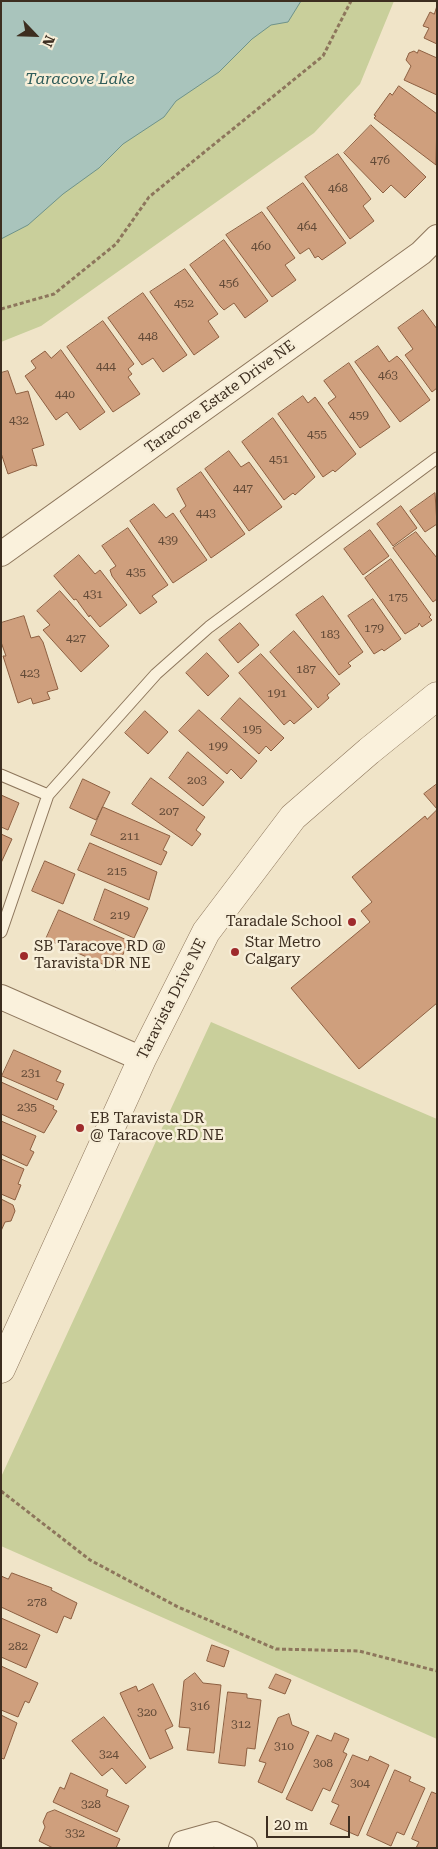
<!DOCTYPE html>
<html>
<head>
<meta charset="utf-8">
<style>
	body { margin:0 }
	#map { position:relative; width:438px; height:1849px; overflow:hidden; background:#f0e4c8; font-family:"Roboto Serif",serif }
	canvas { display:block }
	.frame { position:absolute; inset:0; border:2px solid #3d2e20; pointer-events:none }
	.north { position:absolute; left:10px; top:10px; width:50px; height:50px; -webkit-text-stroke:4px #f7eed8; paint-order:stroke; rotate:114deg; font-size:14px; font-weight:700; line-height:20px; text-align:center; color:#3d2e20 }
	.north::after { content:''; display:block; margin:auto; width:18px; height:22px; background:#3d2e20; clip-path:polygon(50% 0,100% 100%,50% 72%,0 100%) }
	.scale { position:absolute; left:266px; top:1816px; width:84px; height:22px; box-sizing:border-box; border:2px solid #3d2e20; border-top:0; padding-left:6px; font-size:15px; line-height:18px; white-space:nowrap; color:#3d2e20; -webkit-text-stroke:4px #f7eed8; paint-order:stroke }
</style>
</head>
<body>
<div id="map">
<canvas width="438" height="1849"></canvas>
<div class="frame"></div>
<div class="north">N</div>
<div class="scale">20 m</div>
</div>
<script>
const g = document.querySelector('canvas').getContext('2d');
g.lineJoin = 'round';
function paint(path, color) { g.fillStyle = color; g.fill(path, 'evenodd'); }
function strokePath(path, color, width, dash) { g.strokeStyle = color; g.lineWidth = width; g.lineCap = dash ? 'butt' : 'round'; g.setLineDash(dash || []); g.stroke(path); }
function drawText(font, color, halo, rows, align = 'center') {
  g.font = font + ' "Roboto Serif",serif'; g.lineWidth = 5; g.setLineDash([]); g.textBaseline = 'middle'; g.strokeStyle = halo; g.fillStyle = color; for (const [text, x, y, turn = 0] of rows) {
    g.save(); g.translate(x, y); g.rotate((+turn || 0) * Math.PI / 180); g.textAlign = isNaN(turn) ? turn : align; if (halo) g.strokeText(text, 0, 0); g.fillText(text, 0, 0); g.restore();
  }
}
const green = new Path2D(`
	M1,1H394L360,84L314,133L41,326L1,342Z
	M211,1022L437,1119V1739L1,1546V1477Z`);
const water = new Path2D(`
	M1,1H301L288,22L271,25L252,39L219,72L176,101L164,117L123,144L99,168L63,194L28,225L1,239Z`);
const building = new Path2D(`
	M437,6V44L424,38L429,28L423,26L430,12L434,14Z
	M419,50L437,58V95L404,80L411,66L406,60L409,53L414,51L417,53Z
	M399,86L437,114L436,165L374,118L376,116L374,115L390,93L392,95Z
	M371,125L426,177L405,198L391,185L383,193L344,153Z
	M338,154L371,199L363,206L374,221L350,239L305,177Z
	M303,183L346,243L322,260L318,256L315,258L309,248L300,254L267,208Z
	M262,212L295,258L285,265L296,280L272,297L226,235Z
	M224,240L268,301L245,318L234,303L224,310L220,306L190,265Z
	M185,269L218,314L208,321L219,337L194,355L150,292Z
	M143,293L187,355L163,372L153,358L142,365L108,318Z
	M423,310L437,329V388L432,392L405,355L413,349L398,328Z
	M103,321L134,364L128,369L132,374L128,377L140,394L113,412L67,347Z
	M378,346L389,362L397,356L402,361L430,400L400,422L355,362Z
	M61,350L105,412L80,430L67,412L56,420L25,376L36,368L31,361L45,351L51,358Z
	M349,363L390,427L360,448L328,403L336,397L324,381Z
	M8,371L16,394L28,391L44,445L32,449L37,466L32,465L8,474L1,453V373Z
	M303,396L308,403L315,397L356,454L335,472L333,470L323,477L278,414Z
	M273,418L315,477L295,495L293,493L284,500L242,442Z
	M229,451L241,467L249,462L282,507L249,531L205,469Z
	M201,472L245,534L211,558L180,511L186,506L177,489Z
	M435,493L437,524L425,532L410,511Z
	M154,504L166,518L173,513L207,560L173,583L130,521Z
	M401,506L417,528L393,546L377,524Z
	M128,528L168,585L152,596L157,602L140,614L112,576L110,570L116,566L102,546Z
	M370,530L389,556L363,575L344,549Z
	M416,532L437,558V599L433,602L393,548Z
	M79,555L95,574L100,570L127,605L100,627L90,615L89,617L76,599L74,600L54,576Z
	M391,559L431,615L429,617L432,620L422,627L419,623L418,626L405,634L365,578Z
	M60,591L109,646L81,672L43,630L50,625L37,611Z
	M323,596L363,652L348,663L351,666L339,675L296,615Z
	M373,599L401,639L384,651L382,649L374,654L348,616Z
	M24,616L31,638L39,636L43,642L58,689L47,692L50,699L33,704L31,698L18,703L3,656H6L1,642V623Z
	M240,623L259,645L238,663L219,640Z
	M294,631L340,684L327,695L329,698L318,708L270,652Z
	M207,653L229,676L208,696L186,673Z
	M261,654L312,709L294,724L290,720L284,725L239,673Z
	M240,698L284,738L271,751L266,746L259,754L221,719Z
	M199,710L257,761L241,779L231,769L227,774L179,731Z
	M145,711L168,732L148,754L125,733Z
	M188,752L224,782L203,806L169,778Z
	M151,778L205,817L196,830L201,834L192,846L132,804Z
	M83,779L110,792L96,820L70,808Z
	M437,784V809L424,794Z
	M1,795L19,803L8,830L1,827Z
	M103,807L170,836L163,850L167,852L161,865L91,835Z
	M437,810V1003L359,1069L291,988L370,922L361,911L372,902L352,877L425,816L427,819Z
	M1,834L12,839L1,863Z
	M90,843L157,872L149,900L78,870Z
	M45,861L75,874L63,904L32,891Z
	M105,889L148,908L134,938L94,920Z
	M59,910L129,941L116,970L46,939Z
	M14,1050L61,1071L56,1081L64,1084L57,1100L2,1076Z
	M1,1082L54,1106L53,1109L57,1111L44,1133L1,1114Z
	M1,1121L36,1136L30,1150L34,1152L27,1166L1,1154Z
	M1,1159L24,1169L18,1184L21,1185L15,1200L1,1194Z
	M1,1199L13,1205L15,1211L11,1221L5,1222L1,1231Z
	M12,1573L52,1588L51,1590L77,1603L71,1619L64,1616L57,1633L1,1607V1576L8,1579Z
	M1,1618L40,1635L26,1668L1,1657Z
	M212,1645L229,1651L224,1667L207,1661Z
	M1,1666L38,1683L29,1703L25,1701L18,1717L1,1710Z
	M195,1673L203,1683L221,1685L214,1753L187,1750L190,1728L179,1727L184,1681Z
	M276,1674L291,1680L285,1694L269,1688Z
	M153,1684L173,1726L165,1730L173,1748L150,1759L120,1693L136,1686L138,1691Z
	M228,1692L247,1694V1698L261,1700L255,1749L247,1748L245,1766L219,1763Z
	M289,1714L292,1725L309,1732L282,1793L258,1782L266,1763L259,1761L278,1718Z
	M1,1715L17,1723L4,1759L1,1758Z
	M104,1717L146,1767L126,1784L112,1768L102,1776L72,1741Z
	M335,1733L349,1739L343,1752L347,1754L330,1791L323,1788L312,1811L286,1799L317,1735L331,1741Z
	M353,1755L368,1761L370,1756L389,1765L358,1836L330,1824L339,1805L332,1802Z
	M395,1770L411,1777L409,1781L425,1788L404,1835L397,1832L391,1846L367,1835Z
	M71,1773L108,1790L106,1796L129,1806L117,1832L53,1802L60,1787L64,1789Z
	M432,1792L437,1794V1848H416L419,1842L412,1839Z
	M55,1810L120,1839L116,1848H53L39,1841L45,1827L43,1822L47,1813Z`);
const path = new Path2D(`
	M1,309L54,294L116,244L149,197L323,56L351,1
	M1,1491L90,1560L178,1607L276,1649L359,1651L437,1671`);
const service = new Path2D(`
	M1,775L48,795
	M1,932L48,795L156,674L209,627L437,458`);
const minor = new Path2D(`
	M1,554L421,253L437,237
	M1,997L142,1059
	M181,1848L183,1843L215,1834L245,1848`);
const tertiary = new Path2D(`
	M1,1369L142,1059L206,932L293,817L369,751L437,696`);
const markers = [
	[352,922,5,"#9e2a2b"],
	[235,952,5,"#9e2a2b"],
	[24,956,5,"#9e2a2b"],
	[80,1128,5,"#9e2a2b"]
];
const numberNames = [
	["476",380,160],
	["468",338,188],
	["464",307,226],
	["460",261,246],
	["456",229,283],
	["452",184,303],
	["448",148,336],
	["444",106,366],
	["463",388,375],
	["440",65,394],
	["459",359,415],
	["432",19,420],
	["455",317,434],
	["451",279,459],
	["447",243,488],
	["443",206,513],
	["439",168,540],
	["435",136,572],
	["431",93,594],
	["175",398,597],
	["179",374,628],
	["183",330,634],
	["427",76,638],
	["187",306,669],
	["423",30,673],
	["191",277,693],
	["195",252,729],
	["199",218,746],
	["203",197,780],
	["207",169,811],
	["211",130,836],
	["215",117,871],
	["219",120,915],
	["231",31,1073],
	["235",27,1107],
	["278",37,1602],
	["282",18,1646],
	["316",200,1706],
	["320",147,1712],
	["312",241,1724],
	["310",284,1746],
	["324",109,1754],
	["308",323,1763],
	["304",360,1783],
	["328",91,1804],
	["332",75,1833]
];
const streetNames = [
	["Taracove Estate Drive NE",220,397,-36],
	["Taravista Drive NE",172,999,-63]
];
const poiNames = [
	["Taradale School",342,922,"right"],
	["Star Metro",245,943],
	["Calgary",245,960],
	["SB Taracove RD @",34,947],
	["Taravista DR NE",34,964],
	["EB Taravista DR",90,1119],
	["@ Taracove RD NE",90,1136]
];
const waterNames = [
	["Taracove Lake",80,79]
];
paint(green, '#c9cf9b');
paint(water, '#a9c4bc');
strokePath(water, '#6f938a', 1);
paint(building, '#cf9f7d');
strokePath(building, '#8d5f41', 1);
strokePath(service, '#8d765c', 13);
strokePath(minor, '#8d765c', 26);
strokePath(tertiary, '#8d765c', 29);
strokePath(path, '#8d765c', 3, [4, 2.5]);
strokePath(service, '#faf1dc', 11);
strokePath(minor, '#faf1dc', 24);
strokePath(tertiary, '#faf1dc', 28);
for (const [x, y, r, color] of markers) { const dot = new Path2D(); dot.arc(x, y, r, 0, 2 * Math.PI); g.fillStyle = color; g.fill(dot); strokePath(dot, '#f7eed8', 2); }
drawText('12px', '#624a37', null, numberNames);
drawText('15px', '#3d2e20', '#f7eed8', streetNames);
drawText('15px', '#3d2e20', '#f7eed8', poiNames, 'left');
drawText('italic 16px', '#2f5d5a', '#f7eed8', waterNames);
</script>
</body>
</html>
